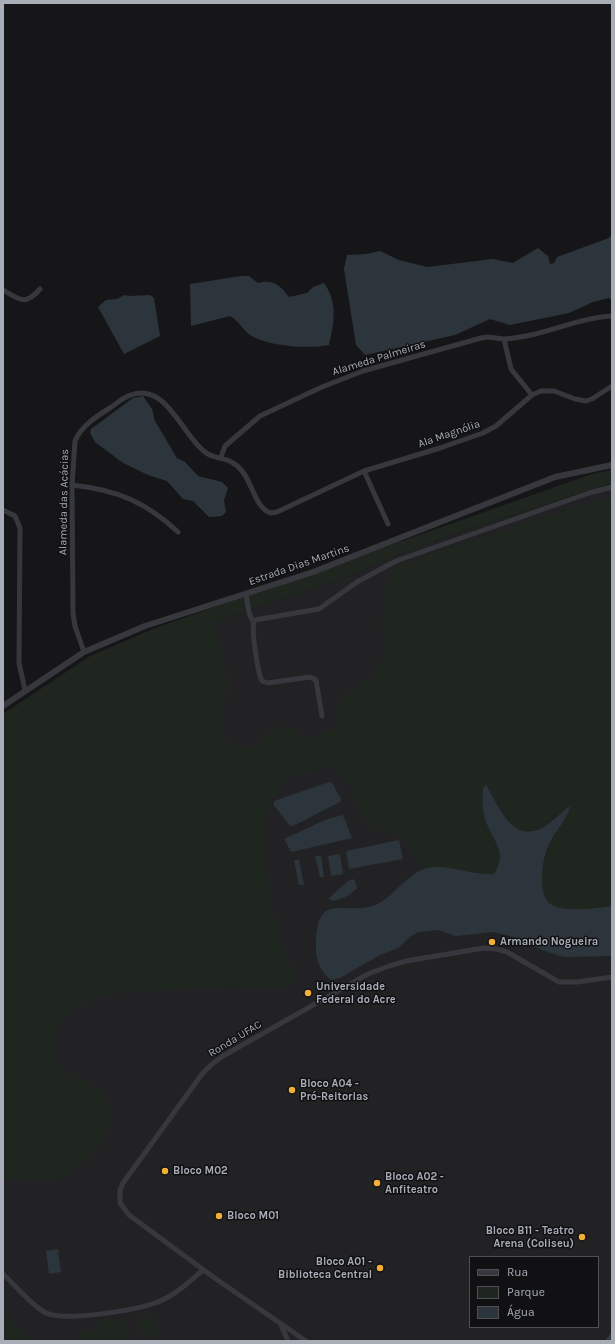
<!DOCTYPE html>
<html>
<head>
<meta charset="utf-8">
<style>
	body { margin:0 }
	#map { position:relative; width:615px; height:1344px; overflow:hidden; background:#161618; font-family:Karla,sans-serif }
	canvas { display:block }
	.frame { position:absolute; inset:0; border:4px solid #a8adb8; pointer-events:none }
	.legend { position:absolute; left:469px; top:1256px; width:130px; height:72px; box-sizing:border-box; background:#111113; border:1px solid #4d4f55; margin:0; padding:5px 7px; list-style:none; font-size:12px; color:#a8adb8 }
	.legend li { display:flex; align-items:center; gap:8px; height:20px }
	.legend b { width:20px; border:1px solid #4d4f55 }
</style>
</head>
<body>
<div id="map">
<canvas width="615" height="1344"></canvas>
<div class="frame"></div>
<ul class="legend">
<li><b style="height:5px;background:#37383d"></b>Rua</li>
<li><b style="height:11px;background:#1e261f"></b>Parque</li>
<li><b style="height:11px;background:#2c353c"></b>Água</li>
</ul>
</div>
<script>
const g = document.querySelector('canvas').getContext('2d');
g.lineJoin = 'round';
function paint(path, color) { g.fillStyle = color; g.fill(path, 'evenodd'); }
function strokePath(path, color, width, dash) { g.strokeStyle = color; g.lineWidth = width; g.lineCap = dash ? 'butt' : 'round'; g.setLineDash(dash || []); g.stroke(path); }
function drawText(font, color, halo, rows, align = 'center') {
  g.font = font + ' Karla,sans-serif'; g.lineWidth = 3; g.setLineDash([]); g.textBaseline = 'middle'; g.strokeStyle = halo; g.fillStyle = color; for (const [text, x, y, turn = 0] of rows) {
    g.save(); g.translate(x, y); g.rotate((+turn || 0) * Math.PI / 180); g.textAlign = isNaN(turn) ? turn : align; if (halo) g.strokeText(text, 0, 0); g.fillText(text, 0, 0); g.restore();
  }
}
const built = new Path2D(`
	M612,483V1341H35L3,1314V729L212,623L349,576L405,552L450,535ZM470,1257H598V1327H470Z`);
const green = new Path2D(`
	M612,470V483L450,535L405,552L349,576L212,623C221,643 226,664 227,686C227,698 221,711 222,722C222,737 228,748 244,747C249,747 255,746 259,743C264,738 269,732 274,727C287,726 295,727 305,737L325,733L335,727L338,705L343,695L372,678L379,668L383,657L382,623L384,596L390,574L398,566L440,550L483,538L526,522L592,502L612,499V906C593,909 568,913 551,904C533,894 545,851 553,837C556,830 563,824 568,817L561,812C517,853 509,822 486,785C485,790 482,795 482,800C482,821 504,844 500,863C500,867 496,871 494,874C470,876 448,866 424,869L414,854L411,842C408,840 405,837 401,836C391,832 375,834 367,824C356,809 353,772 330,768C322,766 309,771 301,773C242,784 270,904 282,943C287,959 296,968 292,986C276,991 258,986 241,986C216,986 191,989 166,990C143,991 118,992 96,998C82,1003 66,1014 58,1027C52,1035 48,1048 53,1058C60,1075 92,1078 105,1097C125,1126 87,1168 60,1177C42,1183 22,1181 3,1178V714L90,656L158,627L592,474Z
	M3,1314L35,1341H3Z
	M154,1314L157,1336L142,1338L139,1315Z
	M124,1318L128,1341H101L98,1322Z
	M97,1329L99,1341H81L80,1332Z`);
const water = new Path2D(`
	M612,234V300L609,298L593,302L569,313L510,325L490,319L455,335L365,355L356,345L344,269L347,255L366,254L380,251L399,260L427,267L493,259L513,263L538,248L548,256L550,264L554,263L557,257L609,238Z
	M241,276H249L258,283C273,279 280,285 289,297L307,293L313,287L324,283C338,302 334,324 329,345C308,349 270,347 250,335C243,330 239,321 230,316L191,326L190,284Z
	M124,295L129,296L150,295L154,298L160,336L124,354L98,307L106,300L117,299Z
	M143,396L152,409L155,421L177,458L185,462L198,476L222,482L228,488L224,500L226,512L222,516L209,517L193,501L183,499L167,481L148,475L123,463L95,442L90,433L91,429L133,398Z
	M329,782L332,783L341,799L340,802L293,826H290L273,804L274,801Z
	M486,785C499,806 512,845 544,827C554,821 561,812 570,806C566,823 555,830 548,846C544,856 542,868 542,879C542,887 543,896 548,902C559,914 598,908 612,906V956L564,957L545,951L510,936L494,932L456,936L438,930L419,932L411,936L398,948L380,955L340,978L331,980C321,972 315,959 316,946C316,885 349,921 381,902C396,893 407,875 424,869C443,862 472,876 494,874C508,853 494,842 486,822C482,811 482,799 483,788Z
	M343,815L352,838L291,852L284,839L327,819Z
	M399,840L403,859L349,869L346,851Z
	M340,854L343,874L331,876L328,856Z
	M315,856H321L324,877H320Z
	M294,860H299L304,885H299Z
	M354,879L357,888C350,895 343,899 333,901L328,899L348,881Z
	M58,1249L61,1272L49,1274L46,1251Z`);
const minor = new Path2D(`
	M3,290C20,300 25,306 40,289
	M504,339C542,337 575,318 612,316
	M221,457L225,446L260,416L322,387L363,371L481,338L487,337L504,339L511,369L532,395
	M364,471L388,524
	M72,485C116,490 145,501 178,532
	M3,510L15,516L20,528L19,663L25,690
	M246,594L249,613L253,622
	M84,652L75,626L73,613L72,485L75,441C81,426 97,416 110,408C116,404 123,397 131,395C166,382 182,435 205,452C216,461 230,455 242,471C252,482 255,508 271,513L277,512L364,471L440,448L483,433L496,426L532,395L541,391H554L575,399L586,401L592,399L612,386
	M322,716L316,680L310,677L268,683L262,681C258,673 250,626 255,620L319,609L357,582L396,561L589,493L612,487
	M3,1274C15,1285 32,1306 46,1313C67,1322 136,1310 158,1302C175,1295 189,1282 203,1270
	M281,1325L288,1341
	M306,1341L216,1279L129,1215L120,1203V1190L123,1183L202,1074L212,1064L223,1056L368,974L389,966L406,961L484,948L497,949L507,952L559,982H577L612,977
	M608,1341L612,1336`);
const tertiary = new Path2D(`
	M3,706L84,652L145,626L313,572L555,477L612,465`);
const markers = [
	[492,942,4,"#f2b134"],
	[308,993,4,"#f2b134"],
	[292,1090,4,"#f2b134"],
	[165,1171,4,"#f2b134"],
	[377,1183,4,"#f2b134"],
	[219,1216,4,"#f2b134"],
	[582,1237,4,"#f2b134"],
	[380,1268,4,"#f2b134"]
];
const streetNames = [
	["Alameda Palmeiras",379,358,-17],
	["Ala Magnólia",449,434,-19],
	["Alameda das Acácias",64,502,-89],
	["Estrada Dias Martins",299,565,-19],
	["Ronda UFAC",235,1039,-31]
];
const poiNames = [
	["Armando Nogueira",500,942],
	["Universidade",316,987],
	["Federal do Acre",316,1000],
	["Bloco A04 -",300,1084],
	["Pró-Reitorias",300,1097],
	["Bloco M02",173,1171],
	["Bloco A02 -",385,1177],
	["Anfiteatro",385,1190],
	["Bloco M01",227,1216],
	["Bloco B11 - Teatro",574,1231,"right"],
	["Arena (Coliseu)",574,1244,"right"],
	["Bloco A01 -",372,1262,"right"],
	["Biblioteca Central",372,1275,"right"]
];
paint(built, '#222225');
paint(green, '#1e261f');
paint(water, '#2c353c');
strokePath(minor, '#37383d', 5);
strokePath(tertiary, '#37383d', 6);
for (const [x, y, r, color] of markers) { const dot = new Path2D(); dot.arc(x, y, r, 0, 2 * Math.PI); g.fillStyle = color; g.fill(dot); strokePath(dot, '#111113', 1.5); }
drawText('11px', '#a8adb8', '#111113', streetNames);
drawText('bold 11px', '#a8adb8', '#111113', poiNames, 'left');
</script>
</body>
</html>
